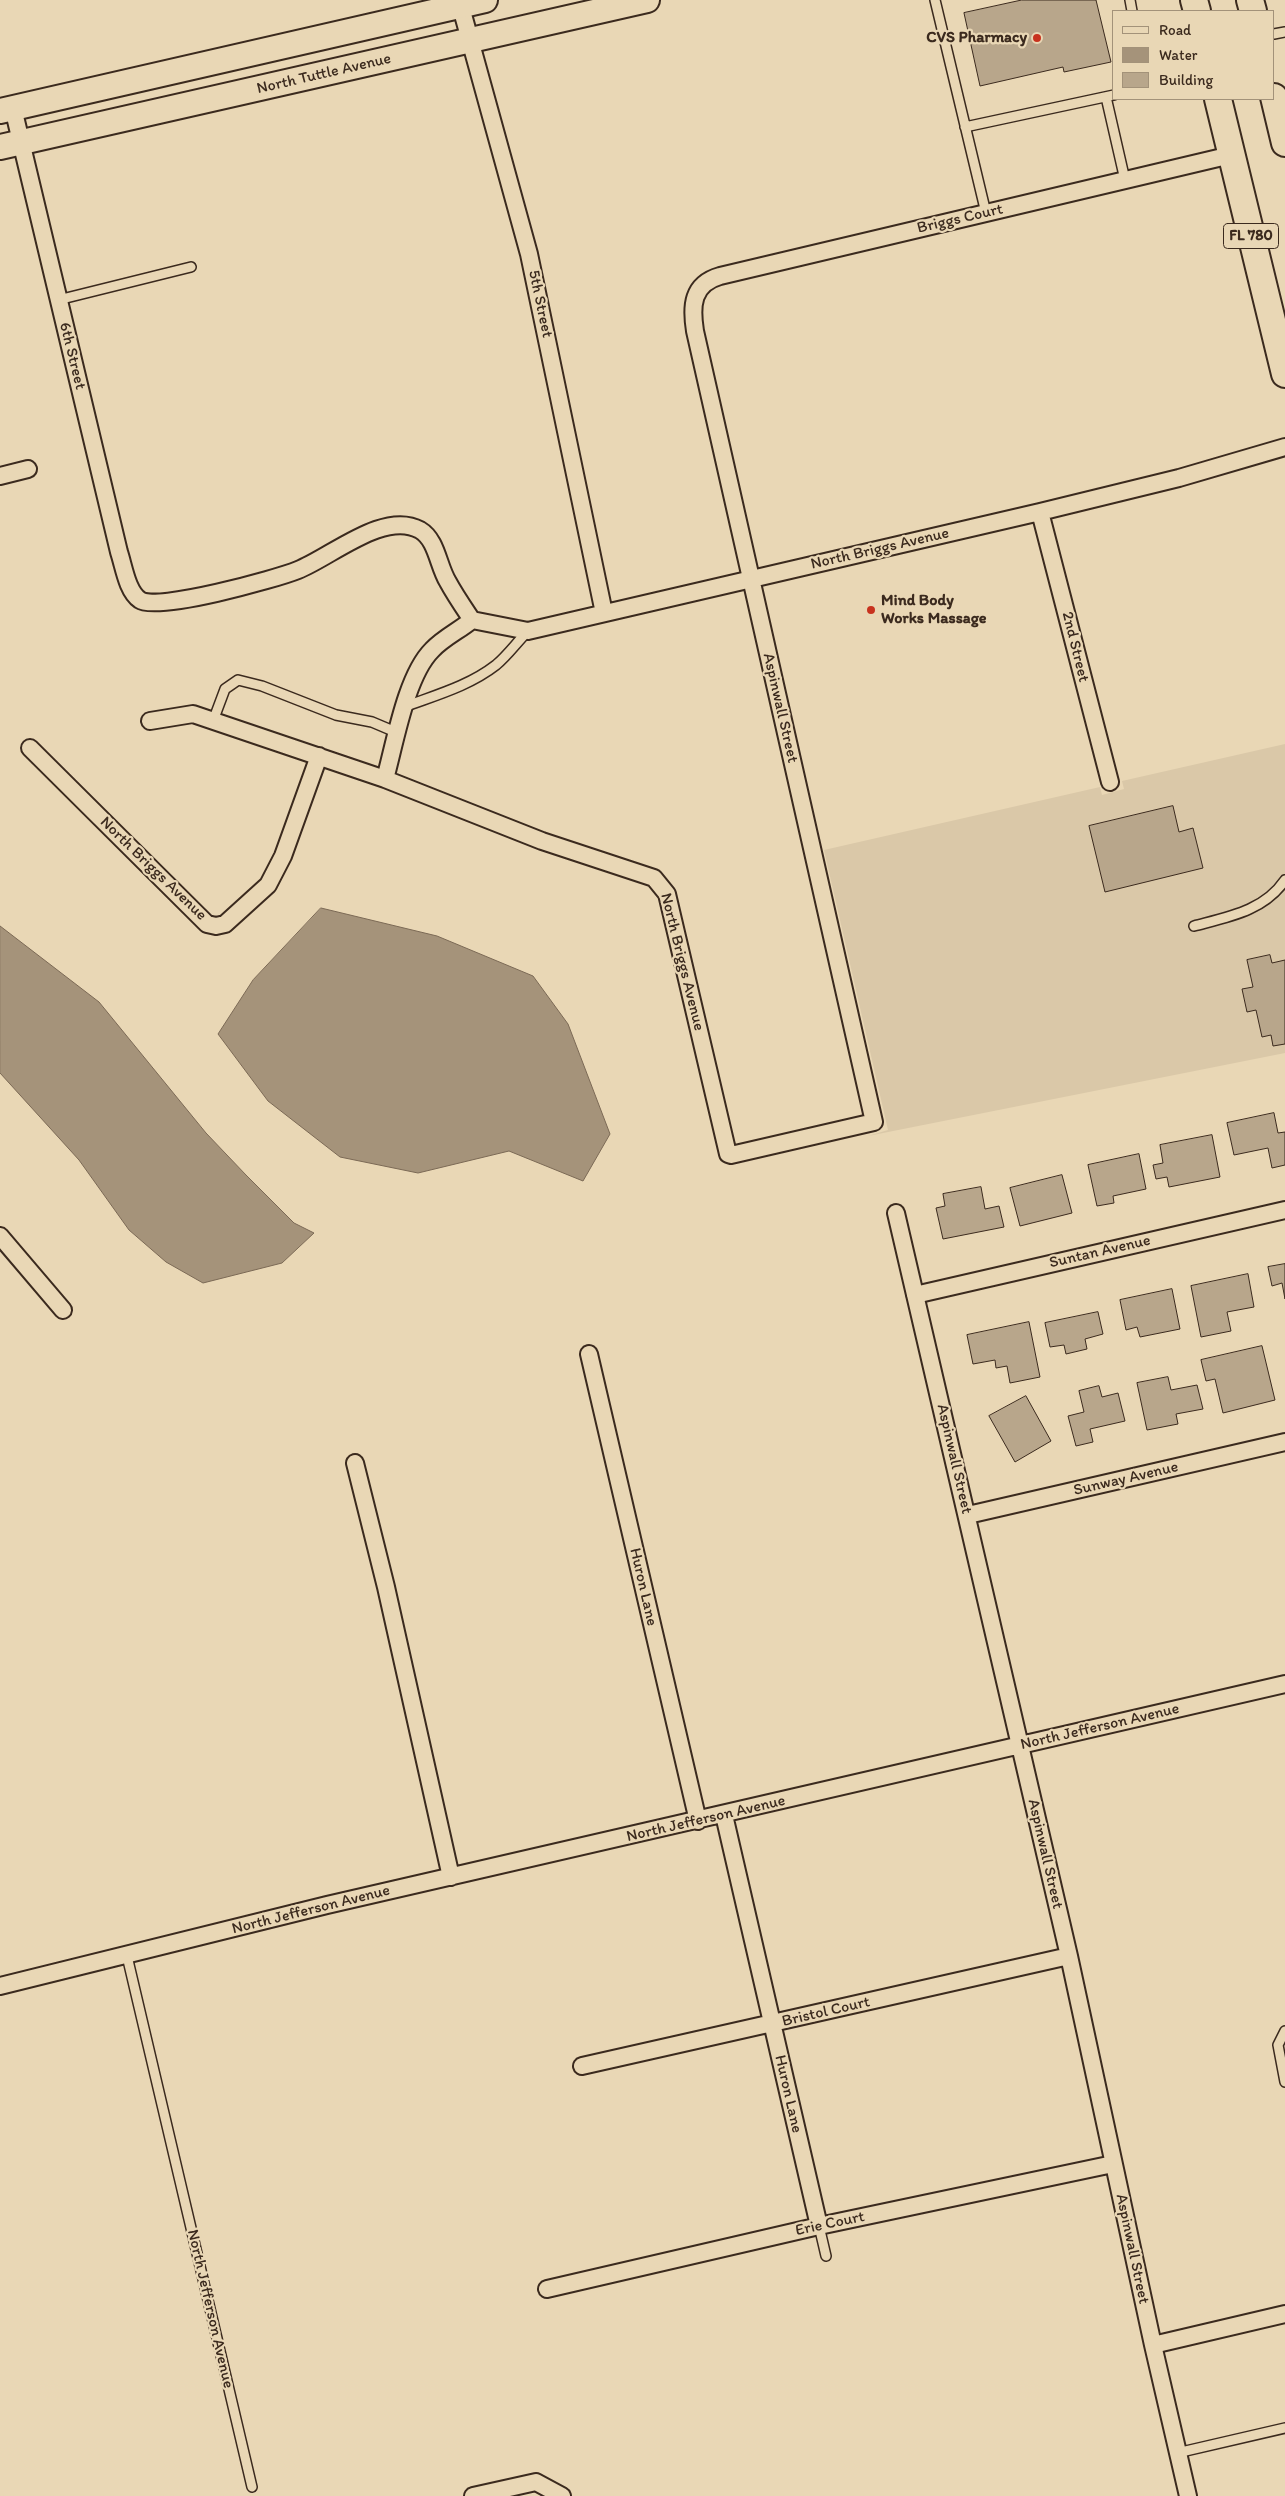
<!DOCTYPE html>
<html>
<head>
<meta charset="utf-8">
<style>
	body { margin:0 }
	#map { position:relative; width:1285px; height:2496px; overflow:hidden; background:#e9d7b5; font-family:Itim,sans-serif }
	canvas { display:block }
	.legend { position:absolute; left:1112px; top:10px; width:162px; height:90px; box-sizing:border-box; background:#e9d7b5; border:1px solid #a39279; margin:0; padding:6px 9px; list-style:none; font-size:15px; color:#3b2a1e }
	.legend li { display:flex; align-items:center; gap:10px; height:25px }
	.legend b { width:25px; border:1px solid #a39279 }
</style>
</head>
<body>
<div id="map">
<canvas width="1285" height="2496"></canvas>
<ul class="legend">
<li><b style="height:6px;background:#e9d7b5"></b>Road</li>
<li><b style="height:14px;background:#a5937a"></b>Water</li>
<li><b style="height:14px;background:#b8a68b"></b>Building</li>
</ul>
</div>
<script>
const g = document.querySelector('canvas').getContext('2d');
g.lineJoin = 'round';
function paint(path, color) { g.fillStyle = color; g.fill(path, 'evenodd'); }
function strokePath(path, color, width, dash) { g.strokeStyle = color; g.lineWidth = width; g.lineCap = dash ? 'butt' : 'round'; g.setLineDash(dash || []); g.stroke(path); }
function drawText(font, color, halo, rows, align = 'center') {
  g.font = font + ' Itim,sans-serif'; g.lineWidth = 4.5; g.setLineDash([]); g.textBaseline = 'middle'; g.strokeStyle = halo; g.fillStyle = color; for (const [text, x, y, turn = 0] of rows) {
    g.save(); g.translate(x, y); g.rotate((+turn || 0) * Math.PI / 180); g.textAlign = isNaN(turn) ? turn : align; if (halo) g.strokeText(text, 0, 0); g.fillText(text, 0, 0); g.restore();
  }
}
const built = new Path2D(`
	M1285,744V1053L868,1136L888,1130L824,850L1100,787L1102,795L1124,789L1122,781Z`);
const water = new Path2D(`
	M321,908L437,936L533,976L568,1024L610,1134L583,1181L509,1151L418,1173L340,1157L268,1101L218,1034L253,980Z
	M0,926L99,1002L206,1133L246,1175L294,1223L314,1233L282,1263L203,1283L166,1262L129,1230L79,1160L0,1073Z`);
const building = new Path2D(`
	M1022,0H1096L1111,62L1064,72L1063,67L980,86L964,13Z
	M1173,806L1179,832L1193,828L1203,868L1105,892L1089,826Z
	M1270,955L1272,963L1285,960V1044L1273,1046L1271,1035L1262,1037L1256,1010L1247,1012L1242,989L1253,987L1247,960Z
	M1274,1113L1278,1133L1285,1132V1165L1272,1168L1268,1148L1234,1155L1227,1123Z
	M1212,1135L1220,1177L1169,1187L1167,1177L1156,1179L1153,1165L1163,1163L1160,1145Z
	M1139,1154L1146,1189L1113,1196L1114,1203L1097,1206L1088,1165Z
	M1062,1175L1072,1213L1020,1226L1010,1188Z
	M981,1187L985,1209L999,1206L1004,1227L943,1239L936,1208L945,1206L943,1194Z
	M1285,1264V1299L1282,1283L1272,1286L1268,1267Z
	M1248,1274L1254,1307L1227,1312L1231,1331L1201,1337L1191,1286Z
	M1172,1289L1180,1329L1140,1337L1137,1327L1126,1330L1120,1300Z
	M1098,1312L1103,1334L1085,1339L1087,1349L1066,1354L1064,1345L1050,1347L1045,1323Z
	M1029,1322L1040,1377L1010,1383L1007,1366L996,1368L995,1360L973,1364L967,1335Z
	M1262,1346L1275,1400L1223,1413L1215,1379L1206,1381L1201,1360Z
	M1168,1377L1171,1390L1197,1385L1203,1409L1176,1414L1178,1424L1147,1430L1137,1383Z
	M1099,1386L1102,1397L1118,1393L1125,1421L1090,1429L1093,1442L1076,1446L1068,1416L1084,1412L1079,1391Z
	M1026,1396L1051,1441L1015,1462L989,1416Z`);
const lane = new Path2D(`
	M935,0L986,213
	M1130,0L1132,11
	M1274,34L1285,32
	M1106,97L1125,180
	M965,127L1114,95
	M58,300L191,267
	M404,707C436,695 469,686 496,665C508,655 517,642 528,631
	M213,721L225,689L238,680L262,686L336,715L372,722L398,733
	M1194,926C1228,917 1264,911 1285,880
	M127,1956L252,2487
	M1285,2031L1278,2045L1285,2082
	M819,2226L826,2256
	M1177,2453L1285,2428`);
const street = new Path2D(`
	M459,0L529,254L604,613
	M13,108L119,552C124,567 127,591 140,600C156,612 276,579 298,570C331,557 384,510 420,530C437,540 438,566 448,582C455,595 464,608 472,620
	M0,476L28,469
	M1040,512L1110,782
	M150,721L193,714L385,779L542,841L654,878L667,894L728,1154L731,1155L874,1122L695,331C691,306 692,284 720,276L1231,155
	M30,748L207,924L216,926L225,924L268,885L283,856L319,756
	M385,779C395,743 406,676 432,650C443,638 460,630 472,620L528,631L1040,512L1179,478L1285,447
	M896,1213L1069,1956L1153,2345L1188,2496
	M0,1236L63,1310
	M915,1295L1285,1210
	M589,1354L698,1821
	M355,1463L386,1587L451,1877
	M968,1515L1285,1442
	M724,1815L819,2226
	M0,1986L327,1905L1285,1684
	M582,2066L1069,1956
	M547,2289L819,2226L1113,2164
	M1153,2345L1285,2314
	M473,2496L536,2482L562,2496`);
const secondary = new Path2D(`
	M0,111L485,0
	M0,147L647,0`);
const primary = new Path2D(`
	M1194,0L1197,11
	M1250,0L1253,11
	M1274,97L1285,143
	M1218,99L1285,374`);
const markers = [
	[1037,38,5,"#c8321e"],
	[871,610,5,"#c8321e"]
];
const shields = [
	[1251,236,55]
];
const shieldNames = [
	["FL 780",1251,236]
];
const poiNames = [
	["CVS Pharmacy",1027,38],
	["Mind Body",881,601,"left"],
	["Works Massage",881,619,"left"]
];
const streetNames = [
	["North Tuttle Avenue",324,74,-13],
	["Briggs Court",960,219,-13],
	["5th Street",540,304,78],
	["6th Street",72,356,76],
	["North Briggs Avenue",880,549,-13],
	["2nd Street",1075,647,76],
	["Aspinwall Street",780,708,77],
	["North Briggs Avenue",153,869,44],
	["North Briggs Avenue",682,962,76],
	["Suntan Avenue",1100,1252,-13],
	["Aspinwall Street",954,1459,77],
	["Sunway Avenue",1126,1479,-13],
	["Huron Lane",643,1587,77],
	["North Jefferson Avenue",1100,1727,-13],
	["North Jefferson Avenue",706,1819,-13],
	["Aspinwall Street",1045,1854,77],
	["North Jefferson Avenue",311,1910,-14],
	["Bristol Court",826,2012,-13],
	["Huron Lane",788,2094,77],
	["Erie Court",830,2224,-12],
	["Aspinwall Street",1132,2249,78],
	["North Jefferson Avenue",210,2309,77]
];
paint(built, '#dac8a8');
paint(water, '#a5937a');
strokePath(water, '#7b6955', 1);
paint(building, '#b8a68b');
strokePath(building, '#3b2a1e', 1);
strokePath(lane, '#3b2a1e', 12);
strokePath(street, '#3b2a1e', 20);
strokePath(secondary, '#3b2a1e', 28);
strokePath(primary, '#3b2a1e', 30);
strokePath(lane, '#e9d7b5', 9);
strokePath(street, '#e9d7b5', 16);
strokePath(secondary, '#e9d7b5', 24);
strokePath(primary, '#e9d7b5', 26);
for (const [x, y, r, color] of markers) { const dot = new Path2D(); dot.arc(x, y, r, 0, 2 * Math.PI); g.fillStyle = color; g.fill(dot); strokePath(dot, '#e9d7b5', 2); }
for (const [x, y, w] of shields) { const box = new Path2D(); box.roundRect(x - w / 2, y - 12.5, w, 25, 4); g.fillStyle = '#e9d7b5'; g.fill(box); strokePath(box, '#3b2a1e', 1); }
drawText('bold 15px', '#3b2a1e', null, shieldNames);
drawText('bold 16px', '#3b2a1e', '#e9d7b5', poiNames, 'right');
drawText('16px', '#3b2a1e', '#e9d7b5', streetNames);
</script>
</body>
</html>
